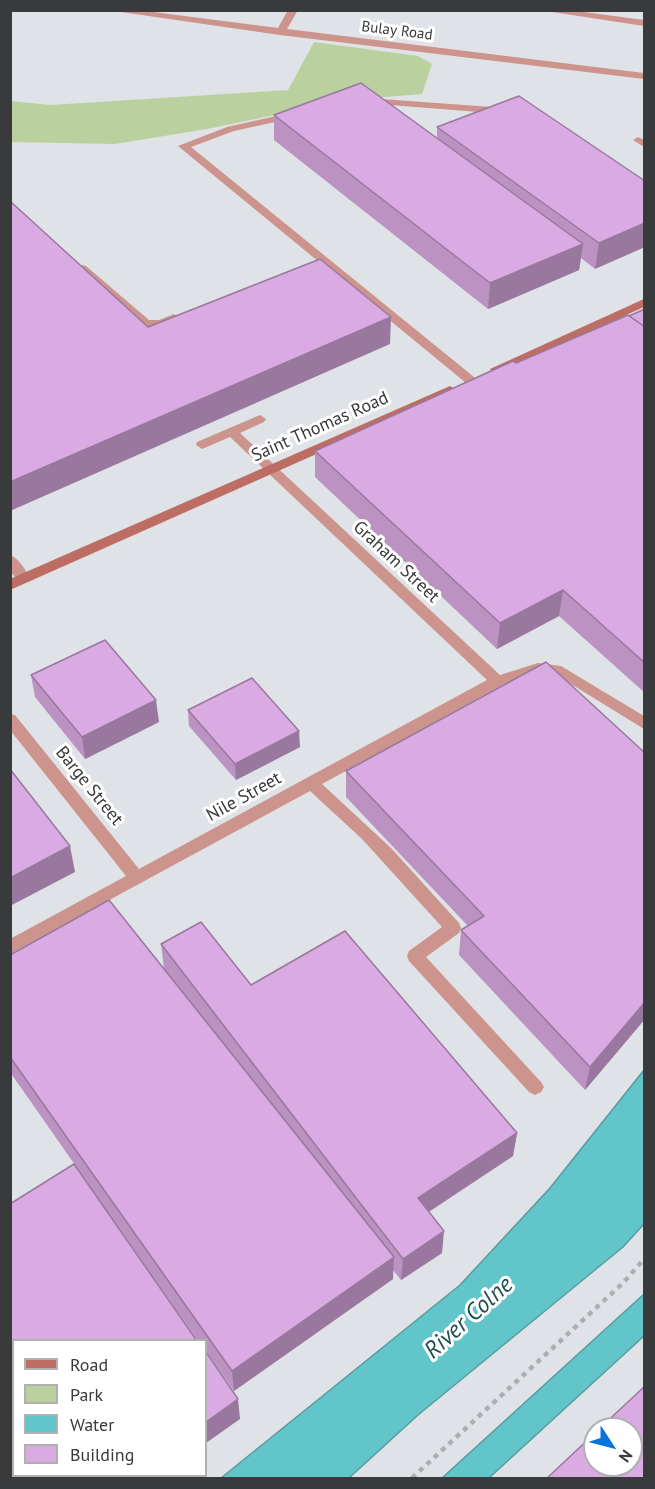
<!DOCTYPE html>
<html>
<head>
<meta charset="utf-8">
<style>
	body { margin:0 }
	#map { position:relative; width:655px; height:1489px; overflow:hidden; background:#dfe2e6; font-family:"PT Sans",sans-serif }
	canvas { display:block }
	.frame { position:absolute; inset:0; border:12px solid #393a3c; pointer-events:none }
	.legend { position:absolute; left:12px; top:1339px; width:195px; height:138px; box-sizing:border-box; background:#fff; border:2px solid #b0b0b1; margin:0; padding:8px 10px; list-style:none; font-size:18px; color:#393a3c }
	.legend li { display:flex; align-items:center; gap:12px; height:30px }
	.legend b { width:30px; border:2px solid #b0b0b1 }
	.north { position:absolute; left:583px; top:1417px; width:60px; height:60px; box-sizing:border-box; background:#fff; border:2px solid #b0b0b1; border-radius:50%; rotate:126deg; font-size:16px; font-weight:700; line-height:24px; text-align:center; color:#393a3c }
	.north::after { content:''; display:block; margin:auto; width:21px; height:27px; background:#0974dc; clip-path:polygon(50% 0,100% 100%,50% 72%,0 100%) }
</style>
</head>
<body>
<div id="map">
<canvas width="655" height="1489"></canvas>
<div class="frame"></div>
<ul class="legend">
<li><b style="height:8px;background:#bd6d63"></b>Road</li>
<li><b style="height:16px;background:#bad19f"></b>Park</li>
<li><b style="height:16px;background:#62c5c9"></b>Water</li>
<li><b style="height:16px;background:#daaae2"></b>Building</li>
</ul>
<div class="north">N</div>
</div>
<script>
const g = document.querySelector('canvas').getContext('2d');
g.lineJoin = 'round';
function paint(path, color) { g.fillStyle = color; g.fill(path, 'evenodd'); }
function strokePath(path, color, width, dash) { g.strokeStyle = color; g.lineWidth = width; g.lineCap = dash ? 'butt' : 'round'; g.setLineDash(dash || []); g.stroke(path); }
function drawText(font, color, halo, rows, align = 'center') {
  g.font = font + ' "PT Sans",sans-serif'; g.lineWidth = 6; g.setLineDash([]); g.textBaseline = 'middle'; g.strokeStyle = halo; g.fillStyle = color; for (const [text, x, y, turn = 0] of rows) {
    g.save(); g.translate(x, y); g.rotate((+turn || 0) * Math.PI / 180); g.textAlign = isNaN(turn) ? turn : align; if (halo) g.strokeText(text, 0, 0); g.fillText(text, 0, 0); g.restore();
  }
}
const green = new Path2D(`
	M314,42L418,56L432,64L422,94L348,100L207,129L115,144L11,142V101L50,105L288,90Z`);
const water = new Path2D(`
	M644,1070V1224L623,1247L418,1415L349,1478H221L460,1285L550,1188Z
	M644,1294V1336L489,1478H442Z`);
const path = new Path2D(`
	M412,1478L623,1283L644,1259`);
const service = new Path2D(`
	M539,10H569L644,20V26Z
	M368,98L505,108L510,111L505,114L364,103L363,101Z
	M294,112L298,113V117L234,131L191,147L474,377L476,380L474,383H466L178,146L227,127Z
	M638,137L644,140V147L633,140Z
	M82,265L86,266L149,320H159L174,314L180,318L161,328L142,327L78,270V266Z
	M260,415L266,419L264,422L240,433L500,675L538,663L561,666L644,716V729L558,676L538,673L502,685L322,784L391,848L459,923L461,928L459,933L426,957L541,1082L544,1087L541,1092L535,1095L529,1092L409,961L407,956L409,951L442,927L362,839L310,791L10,954V939L126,876L10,730V714L15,715L139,869L487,680L230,437L202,449L196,445L197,442Z
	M10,555C19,558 26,571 31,579L29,582H19L10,571Z`);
const minor = new Path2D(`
	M107,10H138L278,28L288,10H298L287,29L644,73V79L280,35Z`);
const secondary = new Path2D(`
	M644,299V307L500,372H492L490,369Z
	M450,386L456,390L454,393L10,590V579Z`);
const wall = new Path2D(`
	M274,115L437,138V127L645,181L595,269L581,258L579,270L488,309L274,140Z
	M645,309V693L559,616L497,649L315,477V451L516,363Z
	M31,675L159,722L85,759L35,697Z
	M188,710L300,747L236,780L189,726Z
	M645,753V1019L585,1090L459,955L461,930L468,926L346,797V771Z
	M161,944L251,985L517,1133L513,1156L429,1212L442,1253L401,1280L393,1270V1279L234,1391L206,1351V1341H198L10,1072V955L164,969Z`);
const shadedWall = new Path2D(`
	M645,223V247L595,269L599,243Z
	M583,244L579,270L488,309L490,283Z
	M391,317L390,344L10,511V482Z
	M563,590L559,616L497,649L500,623Z
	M156,700L159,722L85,759L82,737Z
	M299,731L300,747L236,780L235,764Z
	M70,846L75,872L10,906V878Z
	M645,1002V1019L585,1090L590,1067Z
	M517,1133L513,1156L416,1220L418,1198Z
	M444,1231L442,1253L401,1280L403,1259Z
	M394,1257L393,1279L234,1391L232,1371Z
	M238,1399L240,1419L206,1443V1422Z
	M130,1476H160L156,1479H125Z`);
const building = new Path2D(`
	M361,83L583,244L490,283L274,115Z
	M519,96L645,181V223L599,243L437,127Z
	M10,201L148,327L320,259L391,317L10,482Z
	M645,309V327L629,316Z
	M628,315L645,327V663L563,590L500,623L315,451L513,361L516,363Z
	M105,640L156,700L82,737L31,675Z
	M546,662L645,753V1002L590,1067L461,930L484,916L346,771Z
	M252,678L299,731L235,764L188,710Z
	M10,769L70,846L10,878Z
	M109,900L394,1257L232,1371L10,1057V955Z
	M201,922L251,985L345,931L517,1133L418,1198L444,1231L403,1259L161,944Z
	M74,1164L197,1341H14V1476H130L125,1479H10V1204Z
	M206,1352L238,1399L206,1422Z
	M645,1386V1479H546L595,1433V1465H631V1429H599Z`);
const farStreetnames = [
	["Bulay Road",397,31,7]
];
const streetNames = [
	["Saint Thomas Road",320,427,-24],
	["Graham Street",396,562,43],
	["Barge Street",89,786,51],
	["Nile Street",244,797,-29]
];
const nearWaternames = [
	["River Colne",469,1318,-42]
];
paint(green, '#bad19f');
paint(water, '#62c5c9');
strokePath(water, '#569b9f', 1.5);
strokePath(path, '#acafb2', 4.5, [5, 5]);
paint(service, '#cc948c');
paint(minor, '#cc948c');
paint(secondary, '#bd6d63');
paint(wall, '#bb92c2');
paint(shadedWall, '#99779e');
paint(building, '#daaae2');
strokePath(building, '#99779e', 1.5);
drawText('15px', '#393a3c', '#fff', farStreetnames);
drawText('18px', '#393a3c', '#fff', streetNames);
drawText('italic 24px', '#224f50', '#fff', nearWaternames);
</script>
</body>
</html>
